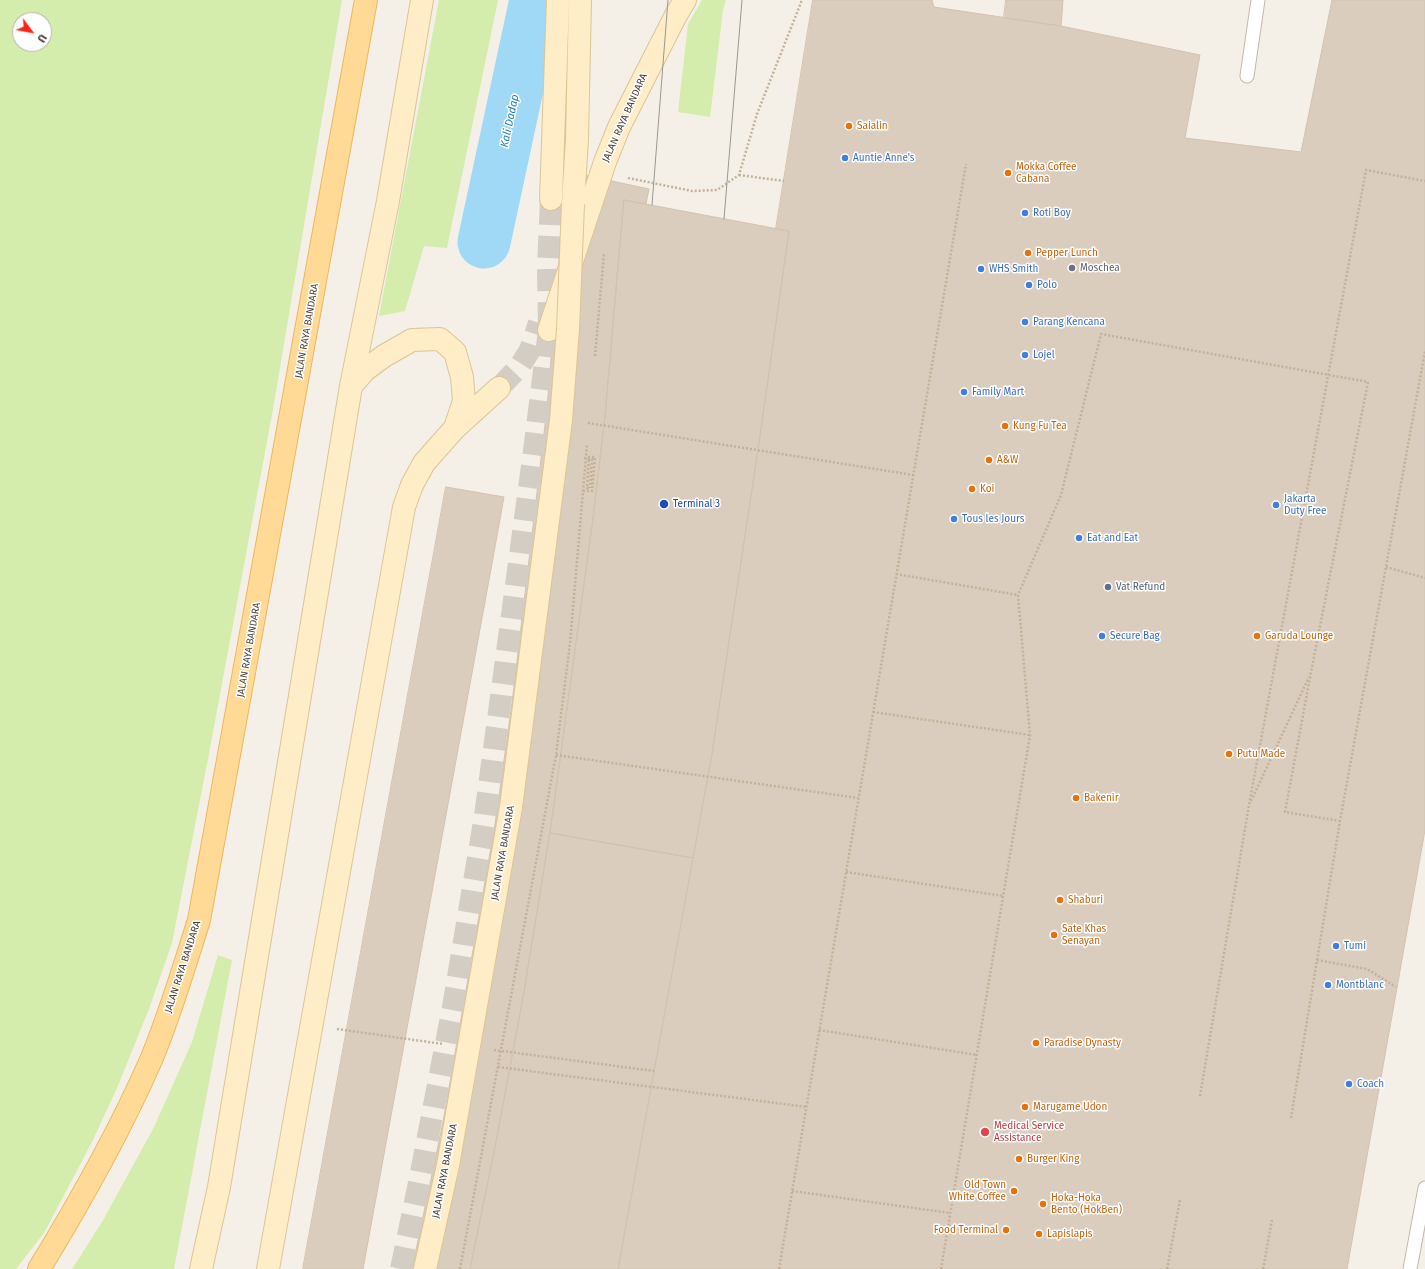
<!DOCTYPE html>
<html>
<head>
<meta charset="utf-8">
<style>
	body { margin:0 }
	#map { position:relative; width:1425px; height:1269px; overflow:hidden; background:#f5f0e7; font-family:"Fira Sans",sans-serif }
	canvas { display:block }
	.north { position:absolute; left:12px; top:12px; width:40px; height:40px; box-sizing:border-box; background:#fff; border:1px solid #b6b2ae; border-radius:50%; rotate:122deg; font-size:11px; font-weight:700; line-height:16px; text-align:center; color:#493f35 }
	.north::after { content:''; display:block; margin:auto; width:14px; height:18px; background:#ff2514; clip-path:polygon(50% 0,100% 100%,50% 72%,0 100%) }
</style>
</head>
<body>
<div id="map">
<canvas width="1425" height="1269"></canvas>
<div class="north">U</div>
</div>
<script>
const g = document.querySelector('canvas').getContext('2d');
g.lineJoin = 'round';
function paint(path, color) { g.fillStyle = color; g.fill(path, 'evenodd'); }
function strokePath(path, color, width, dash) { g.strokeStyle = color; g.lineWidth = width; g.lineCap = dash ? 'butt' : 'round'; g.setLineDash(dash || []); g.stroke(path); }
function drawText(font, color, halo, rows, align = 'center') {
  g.font = font + ' "Fira Sans",sans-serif'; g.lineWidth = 3; g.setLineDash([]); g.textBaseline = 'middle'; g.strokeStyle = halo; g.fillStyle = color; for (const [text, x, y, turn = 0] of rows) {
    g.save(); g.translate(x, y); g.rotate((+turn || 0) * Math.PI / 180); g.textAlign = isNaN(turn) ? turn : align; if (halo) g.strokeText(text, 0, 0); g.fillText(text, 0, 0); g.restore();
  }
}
const green = new Path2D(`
	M0,0H342L273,409L208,759L172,943L149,1009L117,1088L92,1142L44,1233L16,1269H0ZM20,20H44V44H20Z
	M439,0H498L447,248L424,246L405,311L379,316Z
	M702,0H726L723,10L710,117L678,112L688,24Z
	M218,955L232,960L174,1269H72L102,1222L153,1129L192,1042Z`);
const river = new Path2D(`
	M484,242L536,0`);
const building = new Path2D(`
	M813,0H932L934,7L1061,26L1200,55L1185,138L1301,152L1332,0H1425V830L1347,1269H618L712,754L760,436L789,231L776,229Z
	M1006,0H1063L1061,26L1004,18Z
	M579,174L649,189L646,204L624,200L605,416L593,518L550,833L524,992L496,1142L470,1269H412L443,1122L495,824L512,703L547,408L565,187Z
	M624,200L789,231L760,436L712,754L693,858L550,833L593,518L605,416Z
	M446,487L504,497L493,558L363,1269H303Z
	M550,833L693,858L661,1033L618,1269H470L496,1142L524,992Z`);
const secondaryTunnel = new Path2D(`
	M499,388L520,366L530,350L539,323
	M401,1269L419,1183L453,1007L485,816L534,451L549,330L548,268L551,199`);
const path = new Path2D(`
	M739,175L784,181
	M628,178L692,191L717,190L739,175L757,114L802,0
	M595,356L604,253
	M584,458L592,459L590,488
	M583,491H592L595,457H589L587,488H590
	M1386,567L1425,578
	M896,574L1018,595
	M873,712L1030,735
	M1251,801L1309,677
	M846,872L1003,896
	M1317,960L1367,969L1396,987
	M337,1029L443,1044
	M819,1030L977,1055
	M494,1050L654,1071
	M498,1067L807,1107
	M1200,1096L1249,805L1366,170L1425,181
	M1291,1118L1340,821L1425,351
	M792,1191L950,1213
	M460,1269L556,755L570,643L587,445
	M779,1269L966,164
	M941,1269L1030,735L1018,595L1061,495L1101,334L1368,382L1311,672L1285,812L1340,821
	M1167,1269L1180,1200
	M1263,1269L1272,1220`);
const lane = new Path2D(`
	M1247,76L1258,0
	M1410,1269L1425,1188`);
const secondary = new Path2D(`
	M551,199L558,0
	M573,204L577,139L580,0
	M549,330L605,162L619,127L676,15L685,0
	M351,386L365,370L384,356L412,340L440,339L455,352L462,377L464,401L455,428
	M201,1269L219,1187L351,386L388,201L422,0
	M268,1269L404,507L412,485L424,463L455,428L499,388`);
const primary = new Path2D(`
	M39,1269C80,1202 119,1133 151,1060C170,1015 184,967 199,920L366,0`);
const tram = new Path2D(`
	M652,205L668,0
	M724,219L742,0`);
const pathBridge = new Path2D(`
	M588,423L913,475
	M556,755L858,798`);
const secondaryBridge = new Path2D(`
	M425,1269L448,1165L511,807L561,420L568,329L573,204`);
const markers = [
	[849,126,4,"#e8710a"],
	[845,158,4,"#3f7fe0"],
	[1008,173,4,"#e8710a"],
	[1025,213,4,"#3f7fe0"],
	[1028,253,4,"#e8710a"],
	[1072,268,4,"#6b7280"],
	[981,269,4,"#3f7fe0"],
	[1029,285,4,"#3f7fe0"],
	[1025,322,4,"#3f7fe0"],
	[1025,355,4,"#3f7fe0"],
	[964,392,4,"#3f7fe0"],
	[1005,426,4,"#e8710a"],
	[989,460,4,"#e8710a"],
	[972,489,4,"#e8710a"],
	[664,504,5,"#1a4fb4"],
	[1276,505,4,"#3f7fe0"],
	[954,519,4,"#3f7fe0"],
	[1079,538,4,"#3f7fe0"],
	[1108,587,4,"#5c6f8a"],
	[1102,636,4,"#3f7fe0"],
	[1257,636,4,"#e8710a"],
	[1229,754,4,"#e8710a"],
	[1076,798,4,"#e8710a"],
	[1060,900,4,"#e8710a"],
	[1054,935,4,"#e8710a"],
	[1336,946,4,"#3f7fe0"],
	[1328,985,4,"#3f7fe0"],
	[1036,1043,4,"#e8710a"],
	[1349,1084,4,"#3f7fe0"],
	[1025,1107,4,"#e8710a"],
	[985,1132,5,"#e0444e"],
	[1019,1159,4,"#e8710a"],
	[1014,1191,4,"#e8710a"],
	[1043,1204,4,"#e8710a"],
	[1006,1230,4,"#e8710a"],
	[1039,1234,4,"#e8710a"]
];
const streetNames = [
	["JALAN RAYA BANDARA",625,118,-66],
	["JALAN RAYA BANDARA",307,331,-80],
	["JALAN RAYA BANDARA",249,650,-80],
	["JALAN RAYA BANDARA",503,853,-80],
	["JALAN RAYA BANDARA",183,967,-72],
	["JALAN RAYA BANDARA",445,1171,-79]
];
const foodNames = [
	["Saialin",857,126],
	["Mokka Coffee",1016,167],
	["Cabana",1016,179],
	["Pepper Lunch",1036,253],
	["Kung Fu Tea",1013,426],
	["A&W",997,460],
	["Koi",980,489],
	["Garuda Lounge",1265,636],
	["Putu Made",1237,754],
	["Bakenir",1084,798],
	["Shaburi",1068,900],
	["Sate Khas",1062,929],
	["Senayan",1062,941],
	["Paradise Dynasty",1044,1043],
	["Marugame Udon",1033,1107],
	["Burger King",1027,1159],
	["Old Town",1006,1185,"right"],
	["White Coffee",1006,1197,"right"],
	["Hoka-Hoka",1051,1198],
	["Bento (HokBen)",1051,1210],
	["Food Terminal",998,1230,"right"],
	["Lapislapis",1047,1234]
];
const shopNames = [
	["Auntie Anne's",853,158],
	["Roti Boy",1033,213],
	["WHS Smith",989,269],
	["Polo",1037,285],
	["Parang Kencana",1033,322],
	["Lojel",1033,355],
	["Family Mart",972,392],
	["Jakarta",1284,499],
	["Duty Free",1284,511],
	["Tous les Jours",962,519],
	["Eat and Eat",1087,538],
	["Secure Bag",1110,636],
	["Tumi",1344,946],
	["Montblanc",1336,985],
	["Coach",1357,1084]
];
const worshipNames = [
	["Moschea",1080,268]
];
const transitNames = [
	["Terminal 3",673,504]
];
const serviceNames = [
	["Vat Refund",1116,587]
];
const healthNames = [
	["Medical Service",994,1126],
	["Assistance",994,1138]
];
const waterNames = [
	["Kali Dadap",510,121,-78]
];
paint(green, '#d4ecac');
strokePath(river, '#9fd9f6', 53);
paint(building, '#dacdbe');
strokePath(building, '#d3c2ae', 1);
strokePath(secondaryTunnel, '#d3cdc3', 22, [22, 11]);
strokePath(lane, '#c1b7a9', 15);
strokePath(secondary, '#dcc495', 24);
strokePath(primary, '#edb75c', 24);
strokePath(path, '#c4b199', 2.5, [2, 2]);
strokePath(lane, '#fff', 13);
strokePath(secondary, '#ffedc7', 22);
strokePath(primary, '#ffd996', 22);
strokePath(tram, '#979797', 1);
strokePath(secondaryBridge, '#dcc495', 24, []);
strokePath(pathBridge, '#c4b199', 2.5, [2, 2]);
strokePath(secondaryBridge, '#ffedc7', 22);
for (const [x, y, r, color] of markers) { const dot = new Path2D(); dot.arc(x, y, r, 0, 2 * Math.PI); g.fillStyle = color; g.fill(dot); strokePath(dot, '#fff', 1.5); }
drawText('10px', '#493f35', '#fff', streetNames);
drawText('10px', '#c56008', '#fff', foodNames, 'left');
drawText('10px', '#366cbe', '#fff', shopNames, 'left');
drawText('10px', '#5b616d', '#fff', worshipNames, 'left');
drawText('10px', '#164399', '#fff', transitNames, 'left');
drawText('10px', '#4e5e75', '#fff', serviceNames, 'left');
drawText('10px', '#be3a42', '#fff', healthNames, 'left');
drawText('italic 11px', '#237dad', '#fff', waterNames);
</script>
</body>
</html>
